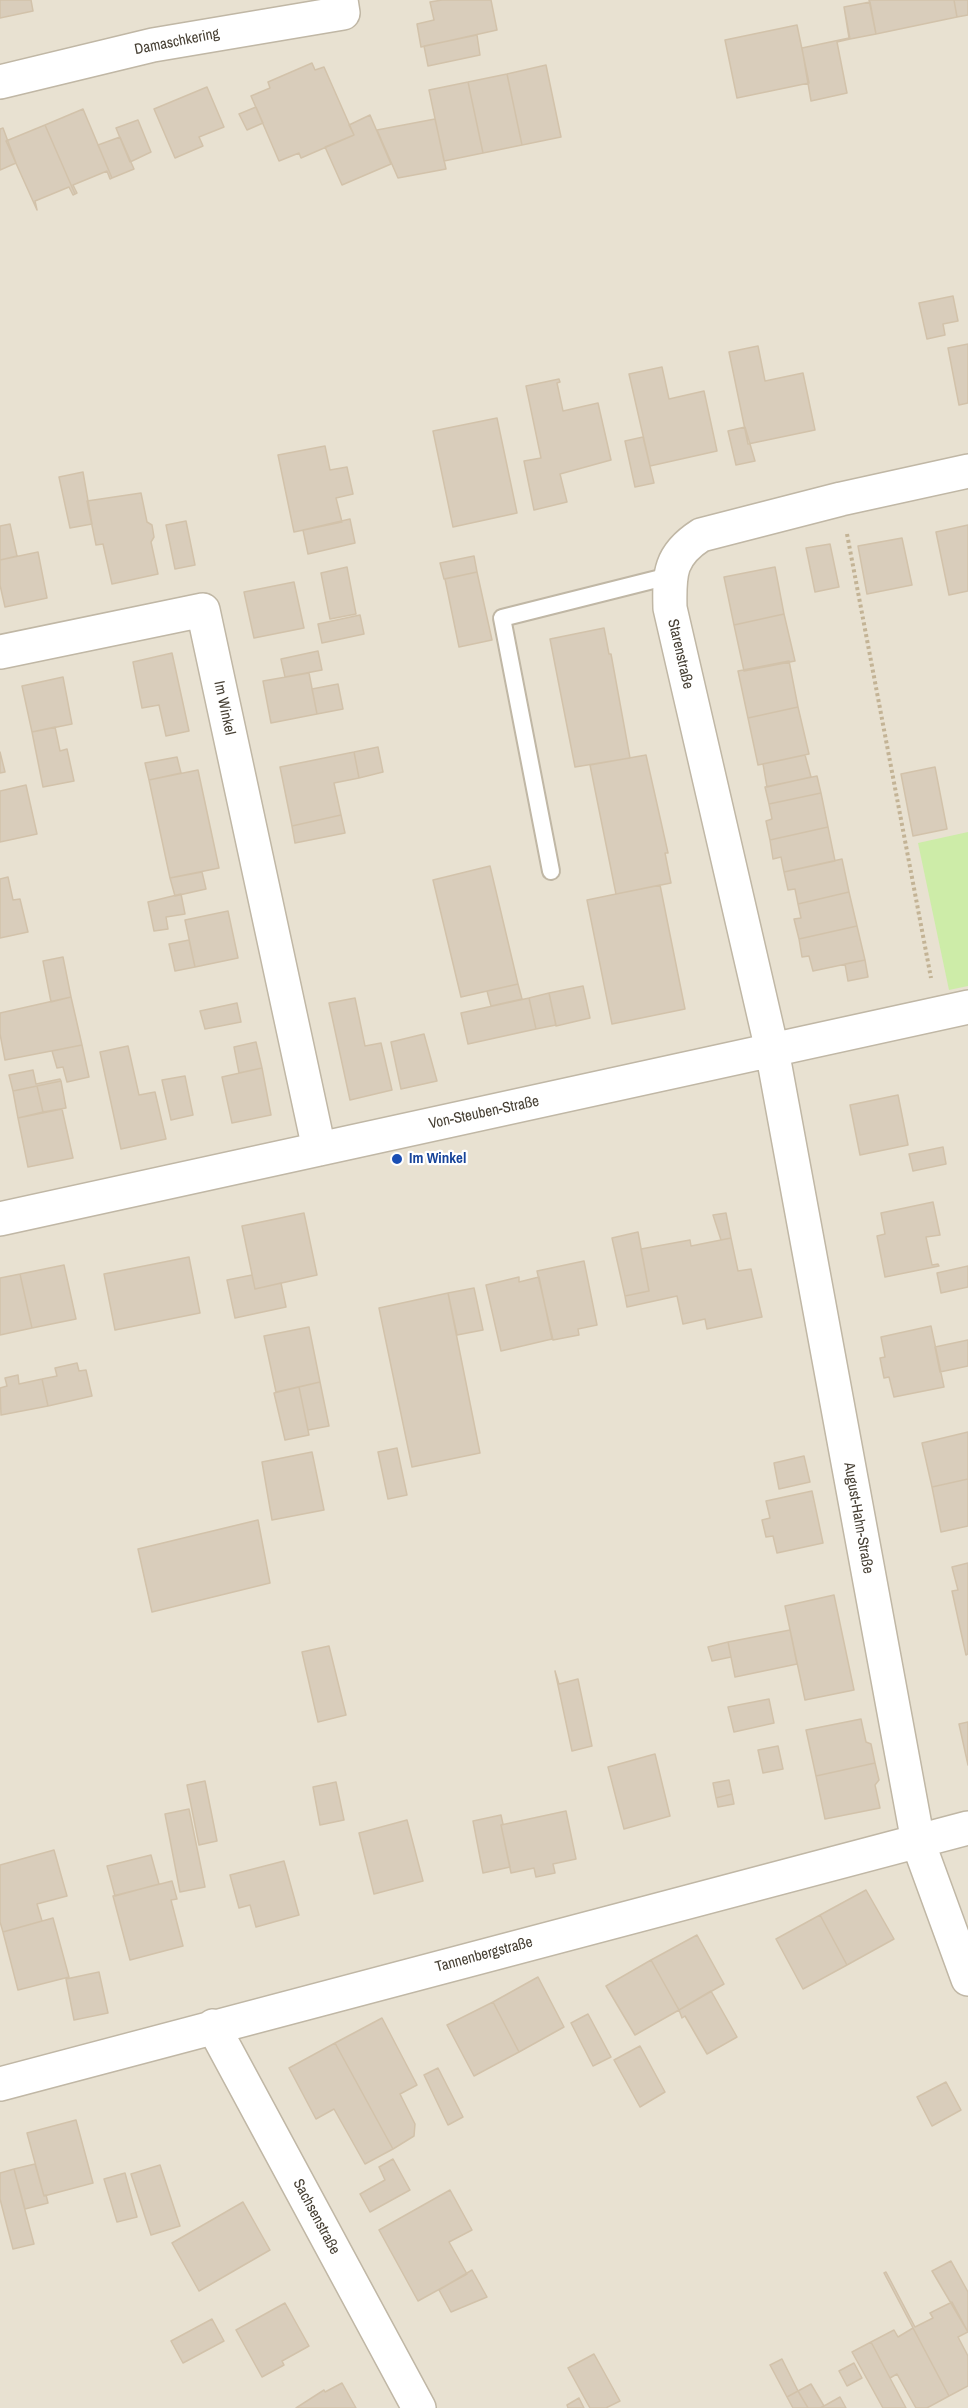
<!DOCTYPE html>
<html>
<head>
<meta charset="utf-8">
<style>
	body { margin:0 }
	canvas { display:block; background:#f4efe3 }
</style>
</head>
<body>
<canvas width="968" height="2408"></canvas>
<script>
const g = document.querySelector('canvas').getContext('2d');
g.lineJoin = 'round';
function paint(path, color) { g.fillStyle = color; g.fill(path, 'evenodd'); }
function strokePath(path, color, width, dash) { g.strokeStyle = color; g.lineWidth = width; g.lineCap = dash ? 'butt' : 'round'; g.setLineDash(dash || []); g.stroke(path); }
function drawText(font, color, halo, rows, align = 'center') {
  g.font = font + ' "Archivo Narrow",sans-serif'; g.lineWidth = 4.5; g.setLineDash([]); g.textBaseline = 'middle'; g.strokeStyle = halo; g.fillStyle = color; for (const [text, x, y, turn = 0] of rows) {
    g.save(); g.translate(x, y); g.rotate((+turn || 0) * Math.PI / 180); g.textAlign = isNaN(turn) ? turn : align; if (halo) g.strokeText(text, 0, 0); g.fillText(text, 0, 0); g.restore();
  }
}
const residential = new Path2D(`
	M0,0H968V2408H0Z`);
const green = new Path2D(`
	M968,832V986L949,990L918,843Z`);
const building = new Path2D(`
	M0,0H31L33,11L0,18Z
	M442,0H491L497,30L421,47L417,24L434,20L430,2Z
	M869,0H954L957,17L876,34Z
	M954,0H968V15L957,17Z
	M870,2L876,34L850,39L844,7Z
	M844,7L850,39L837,42L847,93L811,101L802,48L849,38Z
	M797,25L809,83L737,98L725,40Z
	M477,35L480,55L428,66L424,46Z
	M312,63L315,70L324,67L354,135L301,158L299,153L279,161L251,96L270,88L268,82Z
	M546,65L561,137L522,145L507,74Z
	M507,74L522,145L483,153L468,82Z
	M468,82L483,153L444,161L429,90Z
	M207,87L224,127L199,137L203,146L175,158L154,109Z
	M256,107L263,123L247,130L239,114Z
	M83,109L112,178L110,179L107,171L73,185L77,193L75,194L45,125Z
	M370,115L391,164L342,185L325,147L354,135L349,125Z
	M435,119L446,169L398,178L377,130Z
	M138,120L151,152L130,162L116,128Z
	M45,125L75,194L73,195L69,187L35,201L37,210L6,141Z
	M3,128L16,163L0,170V129Z
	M120,137L134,169L112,178L98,145Z
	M953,296L958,321L943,324L945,335L927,339L919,303Z
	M968,344V403L959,405L948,348Z
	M758,346L765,381L803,373L815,430L748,444L729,352Z
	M662,367L669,399L704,391L717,451L650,466L629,374Z
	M559,379L560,382L557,383L563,411L598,403L611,460L560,474L567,502L534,510L524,461L541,458L526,386Z
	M497,418L517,513L453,527L433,431Z
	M745,427L755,461L736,465L728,431Z
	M643,437L654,483L635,487L625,441Z
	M325,446L330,470L347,467L353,494L336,498L342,522L294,532L278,455Z
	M83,472L92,524L70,528L59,477Z
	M141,493L147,522L152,525L154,537L151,542L158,574L112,584L103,544L96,545L87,501Z
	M350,519L355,543L308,554L303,530Z
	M186,521L195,565L175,569L166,525Z
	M10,524L17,556L0,560V526Z
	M968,525V591L949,595L936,532Z
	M902,538L912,585L867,594L858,546Z
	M830,544L839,587L815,592L806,548Z
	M38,552L47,598L5,607L0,585V560Z
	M474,556L477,572L444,579L440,563Z
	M347,567L356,614L330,619L321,573Z
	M775,567L784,614L734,625L724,577Z
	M477,572L492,640L459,647L445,579Z
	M294,582L304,628L254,638L244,592Z
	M784,614L795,661L744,671L734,625Z
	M360,615L364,634L322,643L318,624Z
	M604,628L609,654H611L630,758L575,767L550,639Z
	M318,651L322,670L285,677L281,659Z
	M172,653L189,731L166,736L159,705L142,708L133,662Z
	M789,661L798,707L748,718L738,671Z
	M309,673L317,714L271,723L263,681Z
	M63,677L72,724L32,732L22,686Z
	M338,684L343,709L317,714L312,689Z
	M798,707L809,754L758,765L748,718Z
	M55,727L60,751L67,749L74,781L43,787L32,732Z
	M378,747L383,772L359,778L354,752Z
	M0,752L5,772L0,773Z
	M354,752L359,778L334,783L341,815L292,826L280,767Z
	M646,755L668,853H665L671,883L616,894L590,765Z
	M805,755L811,777L767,787L763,764Z
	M177,757L181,773L149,780L145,763Z
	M935,767L947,829L913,836L901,774Z
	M198,770L219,868L170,878L149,780Z
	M817,776L821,793L769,804L765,787Z
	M26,785L37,834L0,842V791Z
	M821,793L828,827L770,840L766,821L772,819L769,804Z
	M341,815L345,833L295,843L292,826Z
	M828,827L835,861L784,872L781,857L773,859L770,840Z
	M842,859L849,892L798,904L795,889L788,890L784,872Z
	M490,866L518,984L461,997L433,880Z
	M202,872L206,889L175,896L170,878Z
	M8,877L13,900L20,899L28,932L0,938V879Z
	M660,885L685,1009L612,1024L587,900Z
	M849,892L857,926L799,939L794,919L801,918L798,904Z
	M181,894L185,914L166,917L168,929L154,931L148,902Z
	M228,911L238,958L195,967L185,920Z
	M857,926L865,960L813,971L809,956L802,957L799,939Z
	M189,940L195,967L175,971L169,944Z
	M63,957L71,997L51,1002L43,961Z
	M865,960L868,977L848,981L845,964Z
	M518,984L522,999L491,1006L487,991Z
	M583,986L590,1018L556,1026L549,993Z
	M549,993L556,1025L536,1029L529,998Z
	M71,997L82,1045L5,1060L0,1034V1013Z
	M355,998L365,1046L381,1043L392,1090L350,1100L329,1003Z
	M529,998L536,1029L468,1044L461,1013Z
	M237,1003L241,1022L205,1029L200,1011Z
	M424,1034L437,1081L401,1089L391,1042Z
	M256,1042L262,1068L239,1073L234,1047Z
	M82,1045L89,1077L67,1082L63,1067L57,1068L52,1051Z
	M128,1046L139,1095L155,1092L166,1139L121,1149L100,1052Z
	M262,1068L271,1115L232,1123L222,1077Z
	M33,1070L36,1084L60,1079L61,1081L13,1091L9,1075Z
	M185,1076L193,1115L171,1120L162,1080Z
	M61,1081L66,1108L43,1112L37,1086Z
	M37,1086L43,1112L18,1118L13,1091Z
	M898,1095L908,1145L860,1155L850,1105Z
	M62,1109L73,1158L28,1167L18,1118Z
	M943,1147L946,1164L913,1171L909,1154Z
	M933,1202L940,1235L926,1237L932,1265L938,1264L939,1266L885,1277L877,1236L885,1234L881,1213Z
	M304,1213L317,1275L255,1289L242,1226Z
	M726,1213L731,1238L721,1240L713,1215Z
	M638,1232L649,1291L625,1296L612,1238Z
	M731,1238L738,1271L751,1269L762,1317L707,1329L705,1319L683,1324L677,1296L627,1307L625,1296L649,1291L641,1249L690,1240L691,1246Z
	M189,1257L200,1313L115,1330L104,1274Z
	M584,1261L597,1325L578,1329L579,1335L553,1340L537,1271Z
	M64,1265L76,1319L32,1328L20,1274Z
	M968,1266V1287L941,1293L937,1273Z
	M20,1274L32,1328L0,1335V1278Z
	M252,1275L255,1289L281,1283L286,1307L235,1318L227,1280Z
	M519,1277V1282L539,1277L552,1339L501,1351L486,1285Z
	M474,1288L483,1330L457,1335L448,1293Z
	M448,1293L480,1453L412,1467L379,1308Z
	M931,1326L944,1387L894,1397L889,1377L884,1378L880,1358L885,1357L881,1337Z
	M309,1327L320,1382L276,1392L264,1336Z
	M968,1340V1366L940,1372L935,1347Z
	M77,1363L79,1371L86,1370L92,1396L48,1406L42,1379L57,1376L55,1368Z
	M18,1375L19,1384L42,1379L48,1406L1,1415L0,1388L7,1386L5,1378Z
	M320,1382L329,1426L308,1430L299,1387Z
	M299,1387L309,1435L285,1440L274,1393Z
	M968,1432V1479L932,1487L922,1443Z
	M397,1448L407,1495L388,1499L378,1452Z
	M312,1452L324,1510L272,1520L262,1462Z
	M804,1456L810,1482L779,1489L774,1463Z
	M968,1479V1526L941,1532L932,1487Z
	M812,1491L823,1543L777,1553L773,1536L766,1537L762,1520L770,1518L766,1501Z
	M258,1520L270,1583L152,1612L138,1549Z
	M968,1563V1654L966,1655L952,1591L958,1590L952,1567Z
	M834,1595L854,1690L805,1700L785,1606Z
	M790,1630L797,1664L735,1677L728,1642Z
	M728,1642L731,1657L712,1661L708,1647Z
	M329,1646L346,1715L318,1722L302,1652Z
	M555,1671L559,1684L578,1679L592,1746L572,1751Z
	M769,1699L774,1723L734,1732L728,1707Z
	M861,1719L866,1742L871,1744L875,1763L816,1776L806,1730Z
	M968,1722V1765L959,1724Z
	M778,1746L783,1769L763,1773L758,1750Z
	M655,1754L670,1816L624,1829L608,1767Z
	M875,1763L879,1780L875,1785L880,1808L825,1819L816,1776Z
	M729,1780L732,1794L716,1798L713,1783Z
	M205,1781L217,1841L199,1845L187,1785Z
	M336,1782L344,1820L320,1825L313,1787Z
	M732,1794L734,1804L718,1807L716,1798Z
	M189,1809L205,1887L180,1892L165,1814Z
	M566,1811L576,1859L553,1864L555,1873L536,1877L534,1868L511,1873L501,1825Z
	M501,1815L503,1824L501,1825L510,1867L483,1873L473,1821Z
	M407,1820L423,1881L374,1894L359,1833Z
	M54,1850L67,1896L37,1904L42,1921L3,1932L0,1922V1865Z
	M151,1855L159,1884L115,1896L107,1866Z
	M284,1861L299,1915L256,1927L250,1905L239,1908L230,1875Z
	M172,1881L177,1899L171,1900L183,1946L130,1960L113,1896Z
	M866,1890L894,1939L847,1965L820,1915Z
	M820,1915L847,1965L803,1989L776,1939Z
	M53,1918L69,1977L18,1990L3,1932Z
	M697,1935L724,1984L679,2010L651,1960Z
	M651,1960L679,2010L635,2035L606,1986Z
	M99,1972L108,2013L74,2020L66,1979Z
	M538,1977L564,2027L519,2052L493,2002Z
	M711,1991L737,2037L707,2054L685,2016L682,2018L679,2010Z
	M493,2002L519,2052L474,2076L447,2025Z
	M588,2014L611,2057L593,2066L571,2023Z
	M382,2018L417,2085L400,2094L415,2124L414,2136L393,2149L335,2043Z
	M335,2043L393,2149L365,2164L334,2109L316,2119L289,2068Z
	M640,2046L665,2092L640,2107L614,2060Z
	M438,2068L463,2117L448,2125L424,2075Z
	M946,2082L961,2110L932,2126L917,2097Z
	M76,2120L93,2183L44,2196L27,2133Z
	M393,2159L410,2190L370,2212L360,2194L385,2180L379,2167Z
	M35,2164L44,2196L46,2195L48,2203L25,2209L14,2169Z
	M160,2165L180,2226L151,2235L131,2174Z
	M14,2169L34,2244L13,2249L0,2199V2173Z
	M125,2173L137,2217L117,2222L104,2179Z
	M450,2190L472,2230L449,2242L467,2274L418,2301L379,2230Z
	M243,2202L270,2250L199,2291L172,2243Z
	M951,2261L968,2292V2332L932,2271Z
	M472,2270L487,2297L451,2312L439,2290Z
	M886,2272L915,2327L933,2318L930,2313L952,2302L968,2332L958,2337L968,2356V2386L949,2396L884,2273Z
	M285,2303L309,2346L282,2361L284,2365L262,2377L236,2330Z
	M212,2319L224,2341L183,2363L171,2341Z
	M913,2328L949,2396L927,2408H916L897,2374L890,2378L871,2342L894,2330L898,2337Z
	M871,2342L890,2378L906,2408H883L852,2352Z
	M594,2354L620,2401L606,2408H590L568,2368Z
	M782,2359L798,2391L787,2397L770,2365Z
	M854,2363L862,2378L847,2386L839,2371Z
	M342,2383L356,2408H296L324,2390L325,2392Z
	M811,2384L824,2406L820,2408H808L798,2391Z
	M798,2391L808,2408H793L787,2397Z
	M840,2397L846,2408H820L824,2406Z
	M579,2398L584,2408H568L567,2405Z`);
const path = new Path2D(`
	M847,534L931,978`);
const service = new Path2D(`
	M551,871L502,618L669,576`);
const minor = new Path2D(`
	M0,82L153,45L343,13L341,0
	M968,471L841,499L701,535C670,555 669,573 670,608L772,1050L918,1842L968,1979
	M0,652L203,610L319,1149
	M0,1219L968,1007
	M213,2026L419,2408
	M0,2084L968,1828`);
const markers = [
	[397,1159,6,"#1a4fb4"]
];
const streetNames = [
	["Damaschkering",177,42,-11],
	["Starenstraße",680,654,77],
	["Im Winkel",224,708,78],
	["Von-Steuben-Straße",484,1113,-12],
	["August-Hahn-Straße",858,1518,80],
	["Tannenbergstraße",484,1955,-15],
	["Sachsenstraße",316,2217,62]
];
const transitNames = [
	["Im Winkel",409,1159]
];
paint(residential, '#e8e1d1');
paint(green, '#cdeca8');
paint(building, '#d9cdbb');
strokePath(building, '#d2c2aa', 1.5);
strokePath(service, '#c0b7a5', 20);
strokePath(minor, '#c0b7a5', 36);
strokePath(path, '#c3b395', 4, [3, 3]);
strokePath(service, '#fff', 16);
strokePath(minor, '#fff', 33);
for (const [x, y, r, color] of markers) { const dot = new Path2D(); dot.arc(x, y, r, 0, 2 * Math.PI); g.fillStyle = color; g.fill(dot); strokePath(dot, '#fff', 2); }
drawText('15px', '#463f33', '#fff', streetNames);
drawText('bold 15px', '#164399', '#fff', transitNames, 'left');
</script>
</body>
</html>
